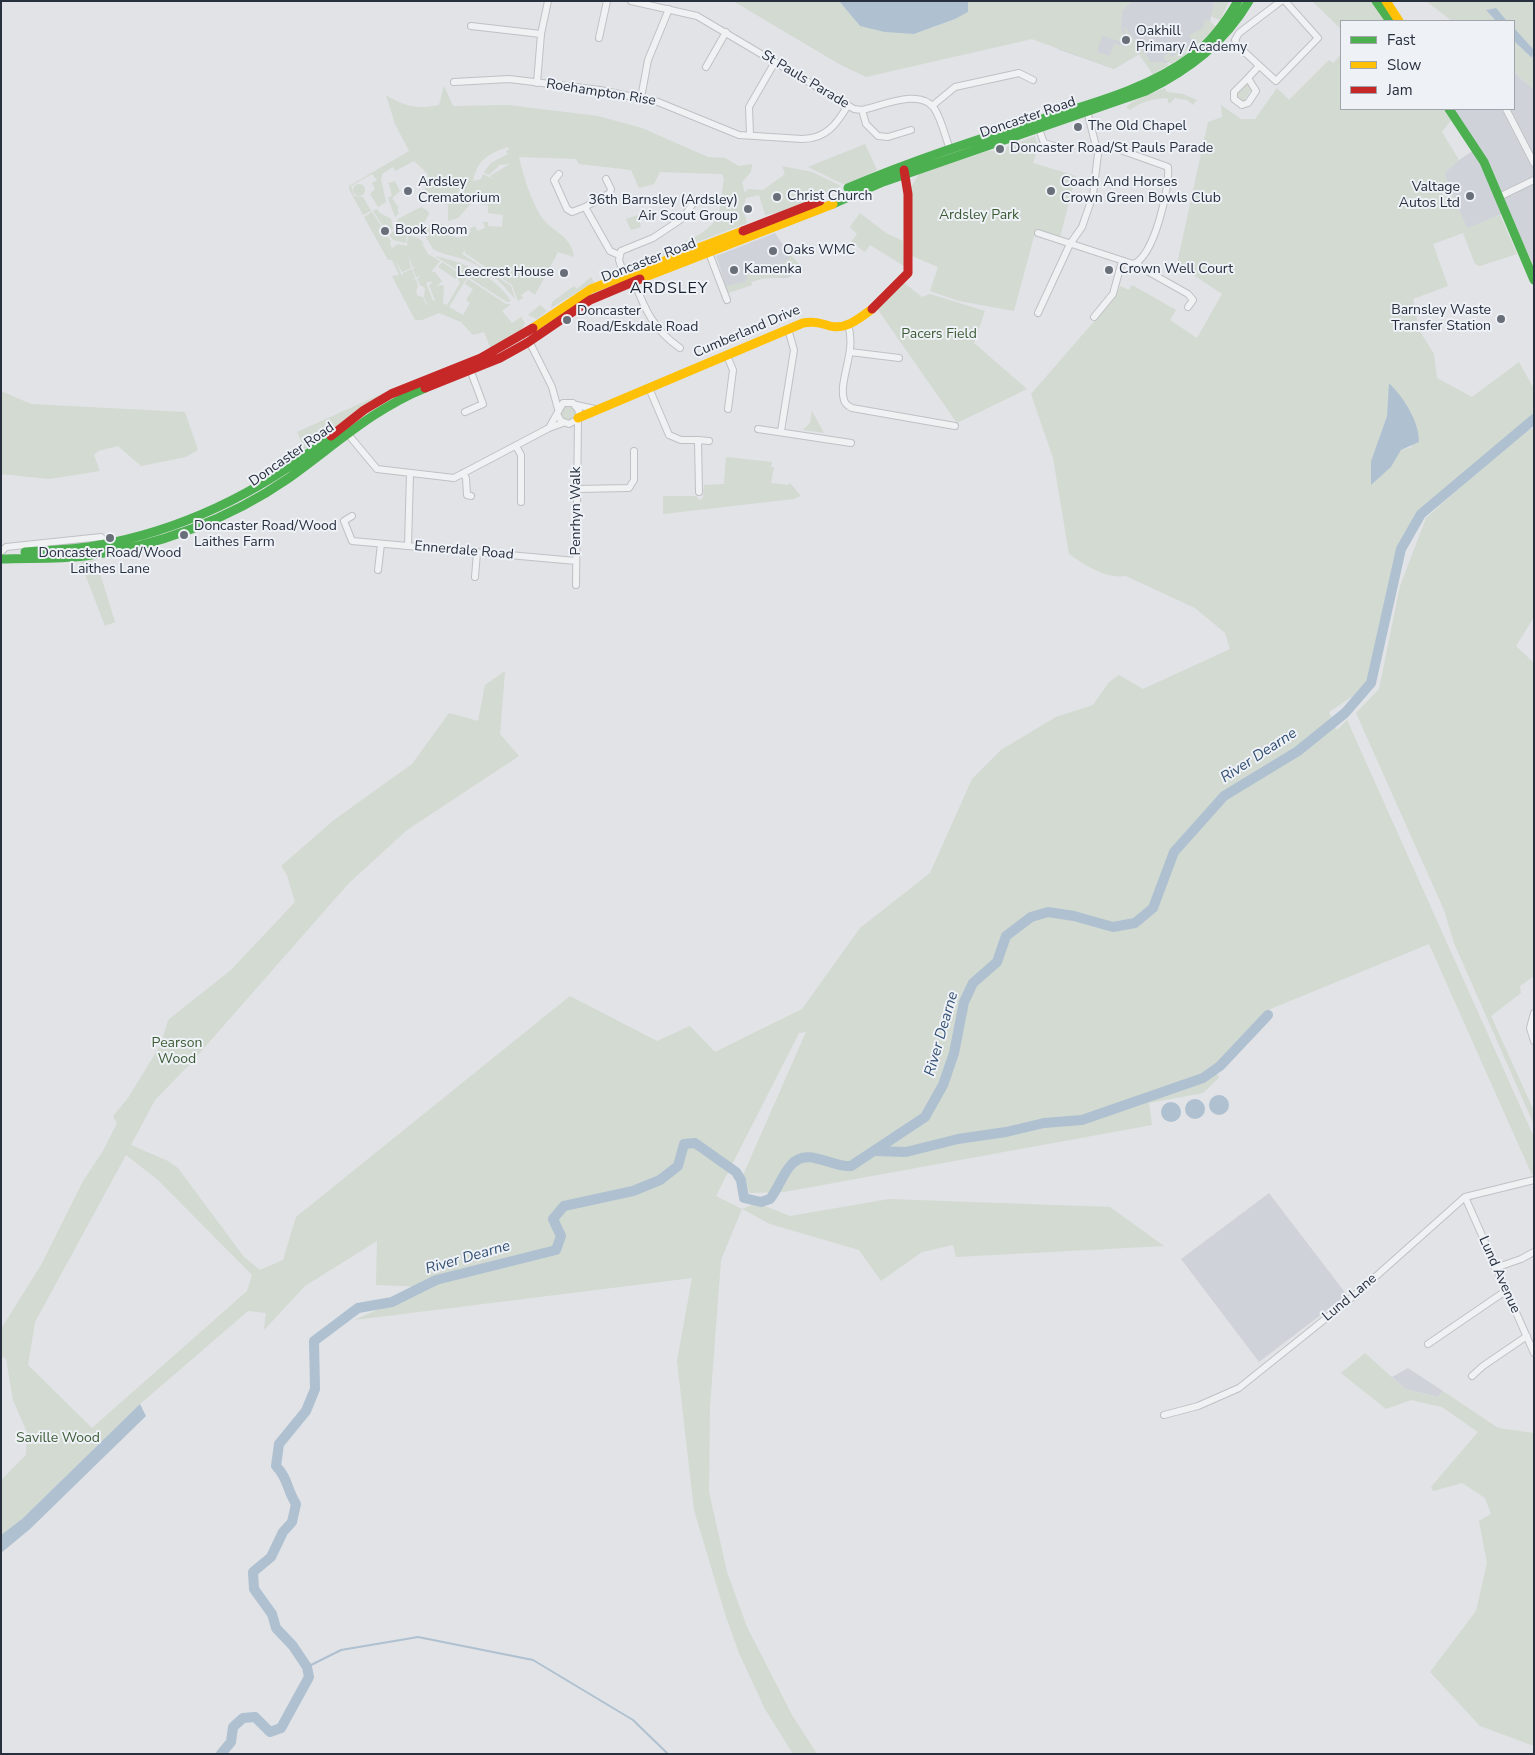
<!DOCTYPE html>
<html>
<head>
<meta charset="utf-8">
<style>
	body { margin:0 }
	#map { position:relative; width:1535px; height:1755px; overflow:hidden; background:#e1e3e6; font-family:"Nunito Sans",sans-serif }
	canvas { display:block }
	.frame { position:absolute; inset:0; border:2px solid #28303f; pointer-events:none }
	.legend { position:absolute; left:1340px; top:20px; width:175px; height:90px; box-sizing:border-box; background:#eef1f6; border:1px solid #9fa4ad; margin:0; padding:6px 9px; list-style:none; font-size:15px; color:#28303f }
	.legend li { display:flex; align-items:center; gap:10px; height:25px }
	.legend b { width:25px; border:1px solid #9fa4ad }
</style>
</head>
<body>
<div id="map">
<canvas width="1535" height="1755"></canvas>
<div class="frame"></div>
<ul class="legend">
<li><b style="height:6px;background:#4caf50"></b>Fast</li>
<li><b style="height:6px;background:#ffc107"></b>Slow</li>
<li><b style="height:6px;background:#c62828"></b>Jam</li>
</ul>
</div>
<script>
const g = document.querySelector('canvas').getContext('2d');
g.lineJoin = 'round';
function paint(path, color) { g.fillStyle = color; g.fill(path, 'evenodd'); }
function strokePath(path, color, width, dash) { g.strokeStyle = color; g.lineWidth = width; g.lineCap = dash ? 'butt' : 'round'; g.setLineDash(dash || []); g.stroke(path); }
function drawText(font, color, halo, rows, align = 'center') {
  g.font = font + ' "Nunito Sans",sans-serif'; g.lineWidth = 4; g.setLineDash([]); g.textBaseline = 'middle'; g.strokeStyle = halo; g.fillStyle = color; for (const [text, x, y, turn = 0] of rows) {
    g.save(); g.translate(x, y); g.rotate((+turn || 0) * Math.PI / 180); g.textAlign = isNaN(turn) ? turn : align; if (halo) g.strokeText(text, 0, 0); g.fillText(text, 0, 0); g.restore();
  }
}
const built = new Path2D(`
	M1132,1H1223L1215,18L1211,16L1209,31L1153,74L1139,54L1114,69L1057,49L1121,27L1122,10Z
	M1534,68V267L1509,211L1467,229L1444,173L1459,160L1477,148L1452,109H1514V72L1526,83Z
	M775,233L797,265L804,270L787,278H764L751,282L752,285L728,293L716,256Z
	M1269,1193L1347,1295L1259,1362L1181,1259Z
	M1408,1368L1443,1391L1438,1397L1405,1389L1392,1377Z`);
const green = new Path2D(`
	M733,1H839L860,26L914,34L955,19L968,12V1H1132L1122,11L1121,27L1126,43L1102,36L1097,52L1110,56L1114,43L1125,47L1127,45L1124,26L1151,62H1162L1169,65L1153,74L1139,54L1114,69L1032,39L866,77L839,64Z
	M1214,1H1229L1220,20L1211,16Z
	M1312,1H1371L1386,21H1341V29Z
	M1426,1H1534V50L1514,28V21H1507L1496,9L1486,10L1496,21H1452Z
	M1205,20H1209L1216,27L1190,52L1184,50L1194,43L1189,35L1203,28Z
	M1514,41L1532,58L1534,56V90L1514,72Z
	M1181,51L1187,54L1171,64L1164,59V56L1169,53L1172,57Z
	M1341,55V109H1444L1451,120L1442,132L1459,160L1444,173L1467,228L1500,215L1517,254L1480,266L1475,264L1463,233L1433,244L1448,286L1413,299L1419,330L1434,354L1437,378L1472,397L1519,362L1534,389V413L1421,514L1398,549L1367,681L1353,696L1329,712L1337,730L1347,720L1533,1135L1534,1175H1532L1429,944L1268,1010L1214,1066L1219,1078L1203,1093L1149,1103L1152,1125L784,1192L749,1193L747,1183L743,1175L806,1032L799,1033L716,1196L742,1209L757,1203L790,1216L889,1199L1110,1207L1164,1246L956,1257L953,1245L922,1252L881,1281L859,1250L770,1224L742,1209L721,1260L710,1406L709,1492L727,1572L747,1627L792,1715L817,1754H793L765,1709L739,1653L726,1617L694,1510L677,1361L692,1278L354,1320L430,1287L376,1285L377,1241L305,1286L264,1330L266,1313L248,1311L140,1404L22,1519L1,1535V1480L26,1455L27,1432L13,1400L6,1359L1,1356V1329L41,1265L83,1181L103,1151L117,1123L113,1116L128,1098L161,1044L168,1020L231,970L295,902L287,875L281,866L334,820L412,764L449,713L478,721L485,685L505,671L500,734L519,756L407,830L348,884L190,1064L155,1100L131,1145L168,1161L178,1168L244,1257L260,1270L283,1260L296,1217L570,996L657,1041L690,1026L715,1052L802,1009L860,928L930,873L972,779L1001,750L1056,717L1093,705L1109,682L1119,675L1143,689L1230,649L1225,633L1195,608L1126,576C1106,579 1085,565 1069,554L1053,458L1031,394L1117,295L1120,286L1129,290L1132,285L1176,310L1170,320L1197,338L1222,294L1177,264L1208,122L1222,117L1221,105L1241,119H1255L1277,88L1289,100L1329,60L1333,63ZM1390,383L1412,447L1401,450L1391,467L1371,484V461L1387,416ZM126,1155L158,1180L252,1275L247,1291L92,1428L28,1365L35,1322Z
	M1245,84H1248L1254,91H1250L1245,99L1248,100L1243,103L1237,99L1236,92Z
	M444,86L453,106L508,105L598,116L642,128L708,157L725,158L739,166L752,164L751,172L742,182L745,193L748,189L763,190L785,174L782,166L812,172L841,186L785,211L765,215L759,195L746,198L743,208L747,223L650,260L648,256C670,246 713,237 719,211C722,201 722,189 724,179L722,174L660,172L654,184L639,188L631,170L579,164L576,159L519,157C523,175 530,197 539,213C550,233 571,233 574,257L558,252L535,295L528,290L521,295L523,298L518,301L512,285L465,253V250L462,254L511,286L515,299C501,281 485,267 463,259C453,256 442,254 433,249L426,237L427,226L433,223L445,225L447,233L457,238L468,235L471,231L469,229L475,226L478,231L485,228L483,222H488V226L502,227L503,215L488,213V205L479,204L478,201L474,200L458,218L448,221V205L444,204L440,197L428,199L429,196L423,184L429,181L427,173L414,161L395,171L393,167L382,174L381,179L386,202L378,207L370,194L375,189L372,183L377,180L372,174L351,186L354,196L363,197L371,211L363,215L350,191L349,186L409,151L395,124L386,95C403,106 418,110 439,105ZM508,147L509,150L506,151L508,154L491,163L484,172L488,175L497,168L499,165L510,164L490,176L493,179L483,174L481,179L473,181C477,160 489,153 508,147Z
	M1165,88L1167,92L1183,94L1197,100L1193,105L1187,100L1175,98L1169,104L1167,98C1153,99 1142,101 1130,110L1126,107L1134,101Z
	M1035,136L1038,147L1033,163L1076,176L1060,237L1036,229L1014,311L959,301L930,291L938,267L912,256L911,187L919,174L988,151H997Z
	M865,144L877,170L845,185L808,167Z
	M395,181L400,191L392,198L399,208L397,209L399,213L395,217L388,198L392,196L389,184H386Z
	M353 190a6 6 0 1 1 12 0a6 6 0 1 1-12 0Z
	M421,207L428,211L429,214L424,223L406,232L399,230L396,223L398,219Z
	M377,209L380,213L391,219L393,229L391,231L386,224L383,226L373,211Z
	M372,212L382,227L379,230L385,237L387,236L391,241L390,244L392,248L398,244L407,246L408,235L418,238L424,243L422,244L428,254L440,261L431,272H435L442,281L437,286L442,285L444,287L443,303L447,305L460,283L458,279L461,275L467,278L449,307L463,315L470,303L466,300L473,289L465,284L468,279L506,304H511L502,311L512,323L521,317L525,323L522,329L491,349L484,332L473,335L461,322L439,313L422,320H415L392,276L399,275L392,260H388L364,217ZM408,255L413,268L417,266L413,269L416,277L421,276L417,279L420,285L425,288L424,297L427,304L433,301L426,283L431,281L432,283L429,285L435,300L417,310L426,305L423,297L418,296L416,292L418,286L416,279L411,280L415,278L412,269L403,273L402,276L395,260L402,272L411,268Z
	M860,213L886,233L903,241L904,266L870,245L865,252L851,242L857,234L850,227Z
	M638,215L641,227L631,230L626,219Z
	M394,231L401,235H407L406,243L393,240L389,235Z
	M791,255L804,270C786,281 769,275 751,282L752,285L728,293L725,286L745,282L747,277V273C760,270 784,268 791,255Z
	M435,256C464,262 495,276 511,301L507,302Z
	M442,262L460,274L456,279L438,267Z
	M591,277L594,282L551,308L552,302L574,286L577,289Z
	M904,283L922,297L930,294L985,311L974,343L1027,389L957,423L876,307Z
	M540,305L547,311L537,319L528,315Z
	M1,391L31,404L185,412L198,450L186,457L141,466L118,446L98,451L94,455L100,471L49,479L1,474Z
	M388,391L335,427L322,430L305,450L297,432Z
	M561 413a7 7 0 1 1 14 0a7 7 0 1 1-14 0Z
	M812,411L824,433L803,430L810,423Z
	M1534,428V617L1516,646L1534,663V976L1520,986L1521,993L1491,1016L1534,1111V1125L1454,943L1444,910L1356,713L1379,689L1400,586L1426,518L1522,432Z
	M726,457L772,462L771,467H774L771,483L788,485L790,483L801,496L793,499L663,514V496H696L699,500L703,498L704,485L724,484Z
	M96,560L115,622L105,626L80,561Z
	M1365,1353L1405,1389L1438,1397L1443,1391L1498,1428L1534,1433V1746L1480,1726L1430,1672L1476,1611L1487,1563L1479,1521L1491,1514L1485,1498L1462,1483L1433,1491L1431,1487L1478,1432L1442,1407L1411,1400L1386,1409L1341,1373Z`);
const water = new Path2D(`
	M839,1H968V12L955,19L914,34L885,32L860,26Z
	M1496,8L1507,21H1496L1486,10Z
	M1514,28L1534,50L1532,58L1514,41Z
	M1389,383C1404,398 1419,421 1419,442L1401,450L1391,467L1371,485V461L1387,416Z
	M1209 1105a10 10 0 1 1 20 0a10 10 0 1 1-20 0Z
	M1185 1109a10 10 0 1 1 20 0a10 10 0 1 1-20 0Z
	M1161 1112a10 10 0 1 1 20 0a10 10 0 1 1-20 0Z
	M140,1404L146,1416L30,1529L1,1553V1535L22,1519Z`);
const stream = new Path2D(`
	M307,1667L341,1650L418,1637L533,1660L633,1720L668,1754`);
const river = new Path2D(`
	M876,1151L906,1152L958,1139L1006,1132L1044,1123L1082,1120L1203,1078L1220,1066L1268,1015
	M221,1754L231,1742L233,1727L243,1718L255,1717L270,1732L281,1728L309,1677L307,1667L293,1646L276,1628L272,1614L254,1589L253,1572L271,1557L283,1532L292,1522L296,1504C287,1490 288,1478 276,1466L279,1444L306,1411L315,1389L314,1341L358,1308L392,1302L436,1280L556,1250L561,1236L553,1219L564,1206L633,1191L660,1180L678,1166L684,1144L695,1143L736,1172L741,1180L744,1198L761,1202L770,1199C778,1189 782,1175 791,1165C807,1146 832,1168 851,1166L925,1117L943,1085L954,1053L964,1002L973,983L997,962L1006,936L1031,917L1048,912L1074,916L1113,927L1135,923L1153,908L1174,852L1224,796L1298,751L1345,713L1371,683L1401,549L1421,514L1534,419`);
const street = new Path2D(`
	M631,1L697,16L854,109L862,110C882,106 920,88 934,108C942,120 945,137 950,149
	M1281,1L1239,33L1235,40L1238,46L1276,81L1318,38L1285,1
	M471,26L541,34
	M599,38L607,1
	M706,67L726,32
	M1248,78L1234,92V99L1242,105L1248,103L1256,91L1248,78L1259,66
	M454,82L509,79L600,90L658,102L739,135L802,139C826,139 837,124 848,105
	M537,83L541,34L548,1
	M641,98L648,60L669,9
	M932,106L955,87L1019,73L1033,80
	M1506,109L1534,163
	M862,110L866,124L878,136L888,137L911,130
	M1039,129L1044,143L1065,149
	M750,135L749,107L775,62
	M559,174L554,180L567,209L572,212L585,207L610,251L619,255
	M1499,197L1534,180
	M585,207L610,193L611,189L606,179
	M1038,233L1133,264C1154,258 1170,187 1168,167L1115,148L1097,149
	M709,253L727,300
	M1138,263L1140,267L1188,294L1193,300L1188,307
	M624,275L619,260L621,251L653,238L683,218L696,199
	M634,281C645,310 654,330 680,348
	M1038,313L1070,244L1082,227L1093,195L1098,154L1087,111
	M1094,317L1113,294L1122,261
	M848,325C857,351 838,381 844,400C845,404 848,406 852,408L955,426
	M528,339L552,387L558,409
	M850,352L899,358
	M727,356L733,370L728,409
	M649,388L669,435L681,440H698L699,492
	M576,405L595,409
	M465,412L483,404L471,372
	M549,428L563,403H573L579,411L578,419L569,424L561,421L557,414
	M758,429L851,443
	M781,431L794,350L788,329
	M347,433L377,469L454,478L549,428L563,423
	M698,440L709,441
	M516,446L521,455V502
	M463,473L466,478L467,495L471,496
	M577,489L629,488L634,480V451
	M352,516L344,521L352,541L576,561
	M408,546L410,473
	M1,552L6,547L101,537L106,543
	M378,570L381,544
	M475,577L477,552
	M576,585L578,419
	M1534,1013L1530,1028L1534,1041
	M1465,1197L1534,1353
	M1495,1268L1521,1259L1534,1252
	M1428,1344L1507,1290
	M1472,1376L1483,1366L1527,1336
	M1164,1415L1198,1406L1239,1388L1355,1295L1465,1197L1534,1180`);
const fast = new Path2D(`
	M1376,1L1390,21
	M1449,109L1484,162L1534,280
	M848,188C911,161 976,140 1042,119C1093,103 1148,89 1192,56C1211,42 1226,22 1238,1
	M833,204L883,182L1146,91C1190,69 1224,43 1249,1
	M25,552C48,550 71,550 94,546C182,531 262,491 331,436
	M1,559C29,558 57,559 85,556C156,547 230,519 289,478C334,446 373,409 425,388`);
const slow = new Path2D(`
	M1386,1L1399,21
	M640,279L833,204
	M533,328L591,289L743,231
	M578,418L803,323C813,321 820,323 830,326C846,330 860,318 872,309`);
const jam = new Path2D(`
	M743,231L820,201
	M872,309L908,273V194L904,170
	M425,388L500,358L527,343L590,300L640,279
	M331,436L364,410L391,394L481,358L533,328`);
const markers = [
	[1126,40,5,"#696f79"],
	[1078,127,5,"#696f79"],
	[1000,149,5,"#696f79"],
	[408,191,5,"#696f79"],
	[1051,191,5,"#696f79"],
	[1470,196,5,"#696f79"],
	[777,197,5,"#696f79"],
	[748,209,5,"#696f79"],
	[385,231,5,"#696f79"],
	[773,251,5,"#696f79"],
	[734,270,5,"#696f79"],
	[1109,270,5,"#696f79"],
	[564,273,5,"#696f79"],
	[1501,319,5,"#696f79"],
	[567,320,5,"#696f79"],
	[184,535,5,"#696f79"],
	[110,538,5,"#696f79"]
];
const poiNames = [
	["Oakhill",1136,32],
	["Primary Academy",1136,48],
	["The Old Chapel",1088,127],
	["Doncaster Road/St Pauls Parade",1010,149],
	["Ardsley",418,183],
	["Crematorium",418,199],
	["Coach And Horses",1061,183],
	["Crown Green Bowls Club",1061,199],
	["Valtage",1460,188,"right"],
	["Autos Ltd",1460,204,"right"],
	["Christ Church",787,197],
	["36th Barnsley (Ardsley)",738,201,"right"],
	["Air Scout Group",738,217,"right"],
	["Book Room",395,231],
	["Oaks WMC",783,251],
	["Kamenka",744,270],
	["Crown Well Court",1119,270],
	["Leecrest House",554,273,"right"],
	["Barnsley Waste",1491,311,"right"],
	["Transfer Station",1491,327,"right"],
	["Doncaster",577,312],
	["Road/Eskdale Road",577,328],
	["Doncaster Road/Wood",194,527],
	["Laithes Farm",194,543],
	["Doncaster Road/Wood",110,554,"center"],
	["Laithes Lane",110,570,"center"]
];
const streetNames = [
	["St Pauls Parade",805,80,31],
	["Roehampton Rise",601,93,9],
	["Doncaster Road",1028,118,-19],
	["Doncaster Road",649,261,-21],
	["Cumberland Drive",747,332,-23],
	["Doncaster Road",292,455,-35],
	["Penrhyn Walk",577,511,-90],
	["Ennerdale Road",464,551,5],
	["Lund Avenue",1499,1275,66],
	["Lund Lane",1350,1298,-40]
];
const parkNames = [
	["Ardsley Park",979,216],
	["Pacers Field",939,335],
	["Pearson",177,1044],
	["Wood",177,1060],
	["Saville Wood",58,1439]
];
const waterNames = [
	["River Dearne",1259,756,-33],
	["River Dearne",942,1034,-74],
	["River Dearne",468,1258,-16]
];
const quarterNames = [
	["ARDSLEY",669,289]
];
paint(built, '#cfd3d9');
paint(green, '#d2dad1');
paint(water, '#afc0d1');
strokePath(stream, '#afc0d1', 2);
strokePath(river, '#afc0d1', 10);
strokePath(street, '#bfc1c4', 8);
strokePath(street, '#f0f1f2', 6);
strokePath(fast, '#4caf50', 9);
strokePath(slow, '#ffc107', 9);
strokePath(jam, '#c62828', 9);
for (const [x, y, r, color] of markers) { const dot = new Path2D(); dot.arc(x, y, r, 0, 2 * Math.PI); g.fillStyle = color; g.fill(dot); strokePath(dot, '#eef1f6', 2); }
drawText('14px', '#28303f', '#eef1f6', poiNames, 'left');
drawText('14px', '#28303f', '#eef1f6', streetNames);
drawText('14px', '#3c5b35', '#eef1f6', parkNames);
drawText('italic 15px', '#325073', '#eef1f6', waterNames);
g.letterSpacing = '1px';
drawText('16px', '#1a2230', '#eef1f6', quarterNames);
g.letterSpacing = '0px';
</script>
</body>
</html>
